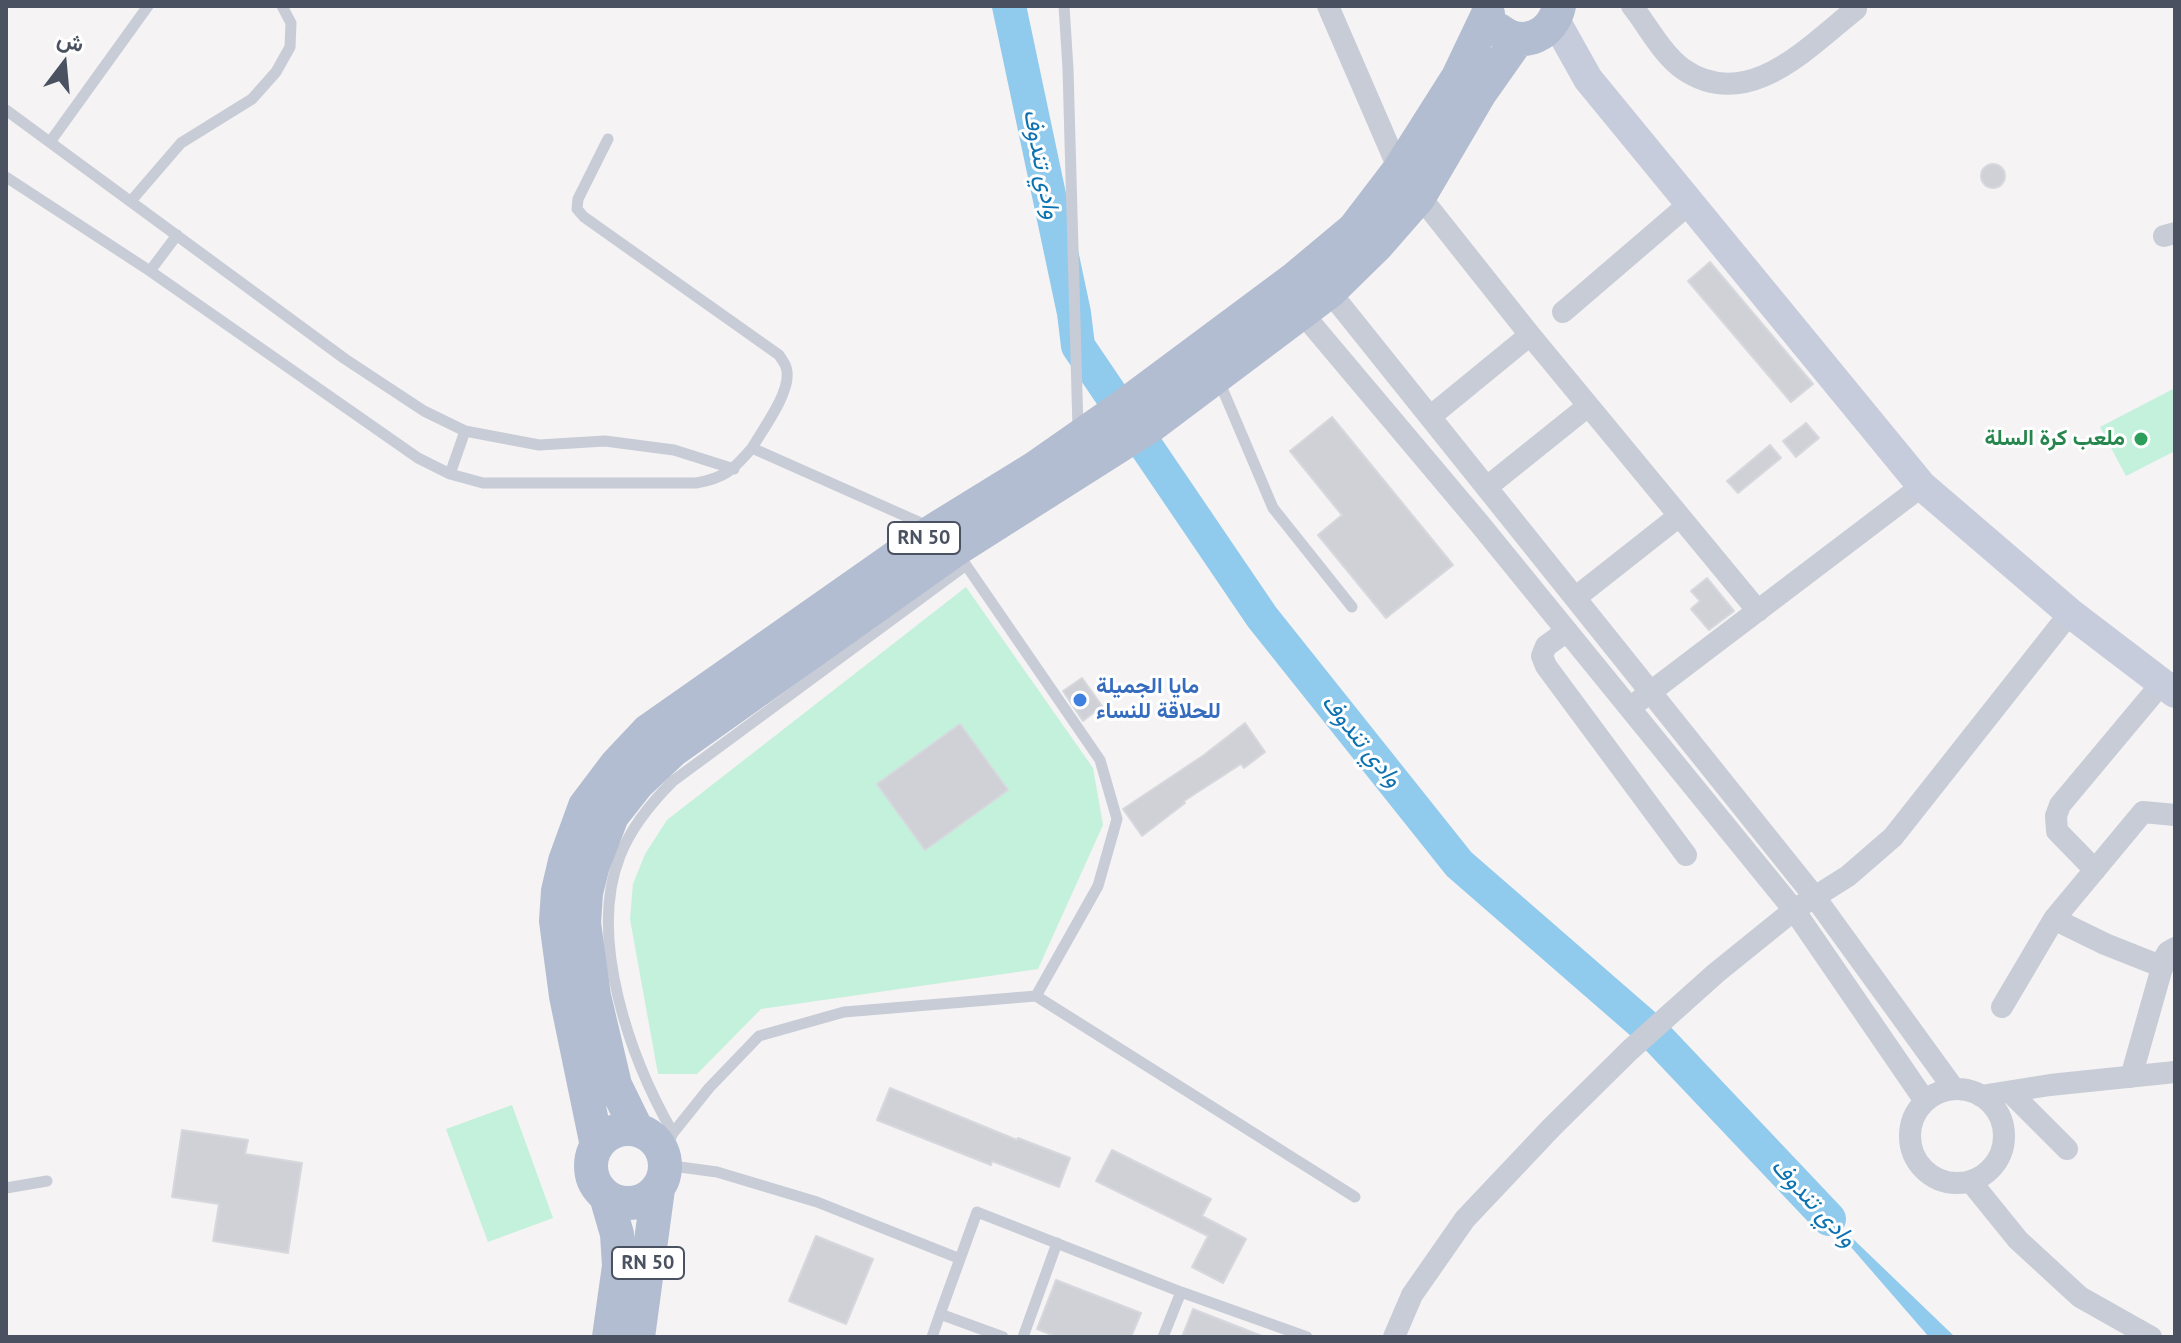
<!DOCTYPE html>
<html>
<head>
<meta charset="utf-8">
<style>
	body { margin:0 }
	#map { position:relative; width:2181px; height:1343px; overflow:hidden; background:#f5f3f3; font-family:"PT Sans",Vazirmatn,sans-serif }
	canvas { display:block }
	.frame { position:absolute; inset:0; border:8px solid #4a5261; pointer-events:none }
	.north { position:absolute; left:24px; top:24px; width:80px; height:80px; -webkit-text-stroke:6px #fff; paint-order:stroke; rotate:16deg; font-size:22px; font-weight:700; line-height:32px; text-align:center; color:#4a5261 }
	.north::after { content:''; display:block; margin:auto; width:28px; height:36px; background:#4a5261; clip-path:polygon(50% 0,100% 100%,50% 72%,0 100%) }
</style>
</head>
<body>
<div id="map">
<canvas width="2181" height="1343"></canvas>
<div class="frame"></div>
<div class="north">ش</div>
</div>
<script>
const g = document.querySelector('canvas').getContext('2d');
g.lineJoin = 'round';
function paint(path, color) { g.fillStyle = color; g.fill(path, 'evenodd'); }
function strokePath(path, color, width, dash) { g.strokeStyle = color; g.lineWidth = width; g.lineCap = dash ? 'butt' : 'round'; g.setLineDash(dash || []); g.stroke(path); }
function drawText(font, color, halo, rows, align = 'center') {
  g.font = font + ' "PT Sans",Vazirmatn,sans-serif'; g.lineWidth = 6; g.setLineDash([]); g.textBaseline = 'middle'; g.strokeStyle = halo; g.fillStyle = color; for (const [text, x, y, turn = 0] of rows) {
    g.save(); g.translate(x, y); g.rotate((+turn || 0) * Math.PI / 180); g.textAlign = isNaN(turn) ? turn : align; if (halo) g.strokeText(text, 0, 0); g.fillText(text, 0, 0); g.restore();
  }
}
const green = new Path2D(`
	M2175,388V451L2126,476L2100,427Z
	M966,587L1093,768L1103,825L1038,969L761,1009L697,1074H658L630,919L633,884L645,854L667,820Z
	M512,1105L553,1218L488,1242L446,1129Z`);
const water = new Path2D(`
	M1798,1186L1955,1337H1929Z`);
const river = new Path2D(`
	M1009,6L1074,313L1078,346L1262,617L1459,864L1651,1031L1829,1219`);
const building = new Path2D(`
	M1981 176a12 12 0 1 1 24 0a12 12 0 1 1-24 0Z
	M1710,262L1813,384L1791,402L1688,281Z
	M1332,417L1453,565L1386,618L1318,535L1342,515L1290,451Z
	M1806,423L1819,438L1796,457L1783,441Z
	M1770,445L1781,458L1738,493L1727,481Z
	M1707,578L1734,611L1709,630L1691,609L1700,601L1691,591Z
	M1082,678L1102,706L1083,721L1063,691Z
	M1245,723L1265,752L1244,768L1241,764L1184,801L1185,803L1142,836L1123,809L1204,755Z
	M960,724L1008,790L925,850L877,784Z
	M890,1088L1017,1140L1018,1138L1070,1158L1059,1187L992,1161L991,1165L877,1120Z
	M182,1130L248,1140L245,1154L302,1163L288,1253L213,1241L219,1204L172,1197Z
	M1112,1150L1211,1199L1202,1216L1246,1239L1223,1283L1192,1267L1208,1236L1096,1181Z
	M816,1236L873,1259L846,1324L789,1301Z
	M1056,1280L1141,1313L1131,1337H1057L1037,1329Z
	M1193,1309L1262,1336V1337H1182Z`);
const service = new Path2D(`
	M1064,6L1068,69L1078,429
	M6,110L345,359L424,411L465,431L539,445L605,441L674,450L734,469
	M608,139L578,199L577,209L584,217L779,355C782,360 787,365 787,372C790,393 763,429 752,448
	M50,142L148,6
	M6,177L150,271L418,458L450,474L483,483H696C725,478 733,470 752,448L930,527
	M131,201L181,143L252,99L276,72L290,47L291,23L282,6
	M150,271L177,235
	M1219,381L1273,508L1352,607
	M450,474L465,431
	M1036,996L1355,1197
	M673,1133C631,1060 587,939 620,856C631,827 651,803 673,781L966,565
	M663,1154L673,1133L709,1088L759,1036L844,1012L1036,996L1098,886L1117,819L1100,760L957,552
	M665,1165L717,1172L817,1202L958,1258
	M6,1188L47,1181
	M932,1337L940,1314
	M1003,1337L940,1314L977,1212L1181,1292L1307,1337
	M1023,1337L1057,1243
	M1163,1337L1181,1292`);
const minor = new Path2D(`
	M1328,6L1399,170L1530,335L1758,611
	M1632,6C1648,26 1662,54 1683,69C1748,114 1809,46 1856,9
	M2164,236L2175,233
	M1321,281L1814,896L1954,1089
	M1563,312L1690,203
	M1303,314L1479,523L1794,910L1925,1101
	M1431,416L1530,335
	M1487,487L1588,406
	M1575,598L1679,516
	M1567,631L1546,646L1542,656L1546,666L1686,855
	M1640,700L1922,486
	M2095,870L2057,831L2056,816L2060,805L2162,683
	M2054,919L2105,944L2163,967
	M2002,1007L2054,919L2143,812L2175,815
	M2131,1077L2165,957L2168,952L2175,948
	M1910 1136a47 47 0 1 1 94 0a47 47 0 1 1-94 0Z
	M2010,1092L2067,1149
	M1981,1096L2050,1085L2175,1072
	M1971,1182L2018,1240L2080,1297L2151,1337
	M1394,1337L1412,1295L1465,1219L1552,1127L1630,1050L1716,973L1794,910L1848,876L1893,837L2070,613`);
const secondary = new Path2D(`
	M1555,20L1588,79L1922,486L2070,613L2175,693`);
const primary = new Path2D(`
	M1499,30C1524,50 1553,34 1559,6
	M591 1166a37 37 0 1 1 74 0a37 37 0 1 1-74 0Z
	M637,1130L615,1085L594,996L584,923L586,893L593,865L612,816L638,783L672,751L955,550L1152,425L1329,292L1377,245L1419,197L1480,93L1518,39
	M597,1146L566,996L556,921L558,891L565,861L585,806L616,765L648,731L936,529L1035,468L1121,408L1293,280L1354,229L1399,170L1458,77L1488,14
	M606,1196L617,1234L619,1266L609,1337
	M638,1337L658,1189`);
const markers = [
	[2141,439,8,"#2e9e5b"],
	[1080,700,8,"#3f7fe0"]
];
const shields = [
	[924,538,72],
	[648,1263,72]
];
const shieldNames = [
	["RN 50",924,538],
	["RN 50",648,1263]
];
const leisureNames = [
	["ملعب كرة السلة",2125,439]
];
const shopNames = [
	["مايا الجميلة",1096,687],
	["للحلاقة للنساء",1096,712]
];
const waterNames = [
	["وادي تندوف",1041,164,79],
	["وادي تندوف",1361,741,51],
	["وادي تندوف",1813,1203,47]
];
paint(green, '#c3f1dc');
paint(water, '#90caed');
strokePath(river, '#90caed', 34);
paint(building, '#cfd1d7');
strokePath(building, '#d7d8de', 2);
strokePath(service, '#c7ccd7', 11);
strokePath(minor, '#c7ccd7', 22);
strokePath(secondary, '#c6ccdb', 30);
strokePath(primary, '#b3bdd1', 34);
for (const [x, y, r, color] of markers) { const dot = new Path2D(); dot.arc(x, y, r, 0, 2 * Math.PI); g.fillStyle = color; g.fill(dot); strokePath(dot, '#fff', 3); }
for (const [x, y, w] of shields) { const box = new Path2D(); box.roundRect(x - w / 2, y - 16, w, 32, 6); g.fillStyle = '#fff'; g.fill(box); strokePath(box, '#4a5261', 2); }
drawText('bold 20px', '#4a5261', null, shieldNames);
drawText('bold 22px', '#27864d', '#fff', leisureNames, 'right');
drawText('bold 22px', '#366cbe', '#fff', shopNames, 'left');
drawText('italic 24px', '#0c72b1', '#fff', waterNames);
</script>
</body>
</html>
